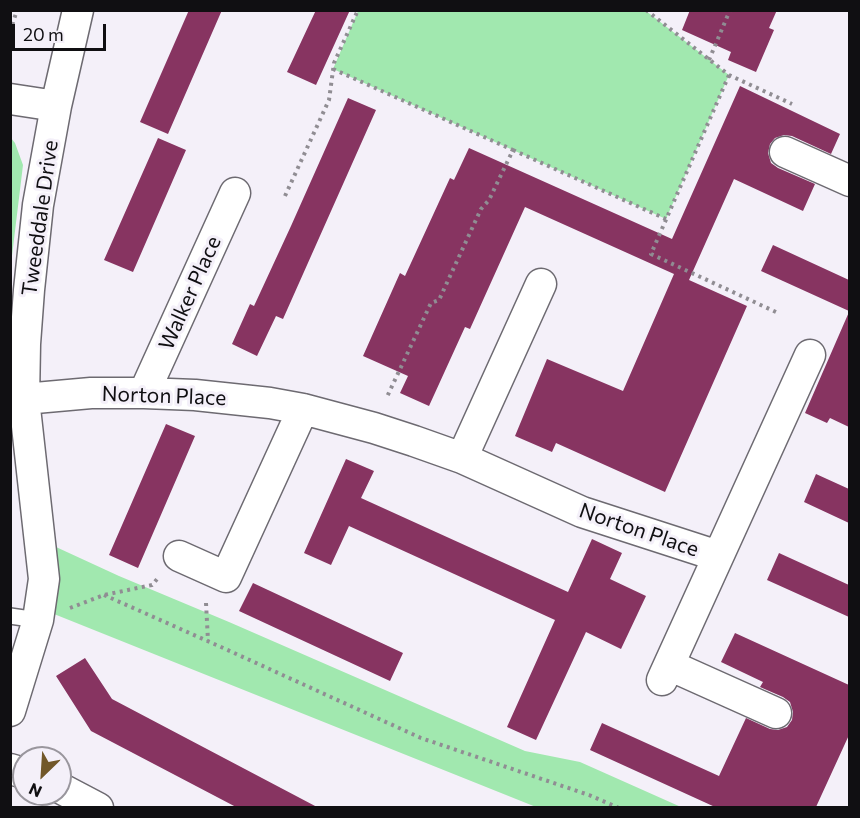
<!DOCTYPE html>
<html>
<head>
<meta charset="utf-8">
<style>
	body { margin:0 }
	#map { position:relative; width:860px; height:818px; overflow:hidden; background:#f4f0f9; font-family:Commissioner,sans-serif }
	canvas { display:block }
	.frame { position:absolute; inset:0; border:12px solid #100f12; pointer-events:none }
	.north { position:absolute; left:12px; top:746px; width:60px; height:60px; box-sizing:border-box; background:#f4f0f9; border:2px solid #99969d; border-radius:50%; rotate:205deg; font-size:16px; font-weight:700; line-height:24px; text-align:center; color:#100f12 }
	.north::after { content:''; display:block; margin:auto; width:21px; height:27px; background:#725829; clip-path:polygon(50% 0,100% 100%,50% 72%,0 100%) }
	.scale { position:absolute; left:12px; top:24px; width:94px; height:27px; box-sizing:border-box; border:3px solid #100f12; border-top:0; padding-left:8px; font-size:18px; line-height:21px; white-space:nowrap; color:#100f12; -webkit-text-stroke:4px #f4f0f9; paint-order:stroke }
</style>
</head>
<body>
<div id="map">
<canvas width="860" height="818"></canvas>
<div class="frame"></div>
<div class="north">N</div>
<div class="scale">20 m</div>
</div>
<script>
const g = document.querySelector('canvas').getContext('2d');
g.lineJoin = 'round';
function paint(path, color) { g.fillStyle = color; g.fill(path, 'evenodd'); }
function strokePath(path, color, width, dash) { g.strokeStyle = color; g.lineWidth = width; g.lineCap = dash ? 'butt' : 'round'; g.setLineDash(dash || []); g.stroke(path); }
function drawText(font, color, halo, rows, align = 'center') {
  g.font = font + ' Commissioner,sans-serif'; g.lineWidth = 6; g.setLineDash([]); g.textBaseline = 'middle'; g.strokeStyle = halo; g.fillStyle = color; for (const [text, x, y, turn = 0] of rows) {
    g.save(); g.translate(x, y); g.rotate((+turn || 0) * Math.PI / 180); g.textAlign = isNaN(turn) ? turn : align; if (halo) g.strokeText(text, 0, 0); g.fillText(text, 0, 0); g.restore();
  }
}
const green = new Path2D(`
	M646,11L729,75L666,219L333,69L358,11Z
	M11,138L15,143L23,165L11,264Z
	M56,547L119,576L229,622L525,751L580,762L681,807H536L54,614Z`);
const building = new Path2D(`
	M189,10H222L168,134L140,122Z
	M316,10H350L316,85L287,72Z
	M690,10H777L769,28L774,30L756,72L728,60L731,52L682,30Z
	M740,86L840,134L831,154L792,136L784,135L775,138L770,144L768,153L771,163L778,168L815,184L803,211L734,179L689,280L747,306L665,492L556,443L552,452L515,436L547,359L623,391L674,274L525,207L470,329L465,327L429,406L400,393L408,376L363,356L400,273L405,276L450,178L454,180L469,148L672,239Z
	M348,98L376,110L283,319L276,316L257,356L232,344L250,304L254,306L291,226Z
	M158,138L186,150L133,272L104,260Z
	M773,245L849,280V311L761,271Z
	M849,312V427L830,418L827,423L805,413Z
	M166,424L195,436L138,568L109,555Z
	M346,459L374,471L361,498L568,592L592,539L622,553L610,579L646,596L621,649L586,632L536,740L507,727L555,620L349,526L331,565L304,553Z
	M816,474L849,489V523L804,502Z
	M779,553L849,585V617L767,580Z
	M253,583L403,653L390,681L239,611Z
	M735,633L849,685V735L816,807H715L590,750L602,723L719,776L746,718L770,729L778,730L787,727L792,720L793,712L790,702L783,697L760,687L763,682L721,662Z
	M85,658L112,699L317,807H236L91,731L56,676Z`);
const path = new Path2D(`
	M646,10L729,75L792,104
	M10,32L17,10
	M709,60L730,10
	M333,69L513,150L489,200L481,209L439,300L431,303L386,399
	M729,75L651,254L778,313
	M513,150L666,219
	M285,196L329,100L334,63L358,10
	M104,595L221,647L421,738L589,795L619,808
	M206,603L208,641
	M70,608L104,595L152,585L158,578`);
const service = new Path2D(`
	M10,616L38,620`);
const minor = new Path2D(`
	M10,99L56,106
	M785,152L850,181
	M144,393L235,193
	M24,399L91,393H144L195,395L270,403L303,409L374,428L414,441L462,458L582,512L718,556
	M462,458L541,284
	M179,556L226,577L303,409
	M669,665L776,713
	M662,680L810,355
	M10,711L38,620L44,579L24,399L25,344L29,290L38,205L56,106L78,10
	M10,769L24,773
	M60,788L98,808`);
const streetNames = [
	["Tweeddale Drive",40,218,-82],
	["Walker Place",190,293,-66],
	["Norton Place",164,396,2],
	["Norton Place",639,530,19]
];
paint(green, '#a1e8af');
paint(building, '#873461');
strokePath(service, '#6d6a71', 18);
strokePath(minor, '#6d6a71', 33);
strokePath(path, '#908d93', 4, [3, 4.5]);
strokePath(service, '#fff', 15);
strokePath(minor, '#fff', 30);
drawText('21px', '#100f12', '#f4f0f9', streetNames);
</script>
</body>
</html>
